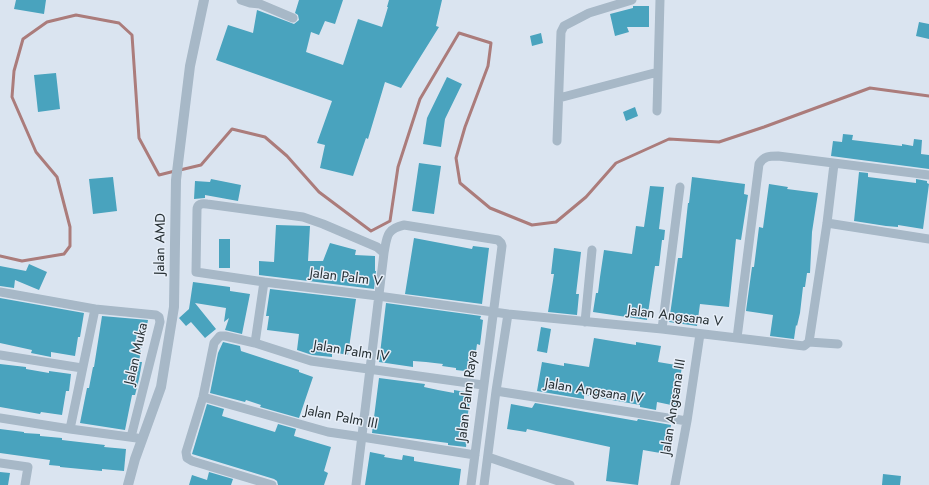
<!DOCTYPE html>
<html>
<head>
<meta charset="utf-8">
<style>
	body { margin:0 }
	canvas { display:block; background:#dae4f0 }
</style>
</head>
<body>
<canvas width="929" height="485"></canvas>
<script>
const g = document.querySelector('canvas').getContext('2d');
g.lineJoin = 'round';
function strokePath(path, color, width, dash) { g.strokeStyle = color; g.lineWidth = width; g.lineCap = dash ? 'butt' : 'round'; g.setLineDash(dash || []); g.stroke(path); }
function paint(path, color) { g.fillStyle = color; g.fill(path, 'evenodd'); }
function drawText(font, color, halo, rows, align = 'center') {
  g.font = font + ' Jost,sans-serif'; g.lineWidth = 3; g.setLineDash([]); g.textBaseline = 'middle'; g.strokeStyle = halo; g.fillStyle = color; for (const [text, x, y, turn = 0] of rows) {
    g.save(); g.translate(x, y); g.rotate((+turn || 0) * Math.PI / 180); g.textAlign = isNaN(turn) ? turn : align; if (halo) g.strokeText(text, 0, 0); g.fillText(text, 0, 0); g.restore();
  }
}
const stream = new Path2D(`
	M180,170L201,165L232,129L265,137L287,156L319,192L371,231L390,221L398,167L420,99L459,33L491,43L488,66L465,127L456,158L460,183L490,208L532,225L556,222L586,197L616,163L669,139L719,142L764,127L870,88L929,96
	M0,256L22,261L64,254L70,246V227L57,177L36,152L12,97L14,71L23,39L47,22L76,15L119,23L132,35L139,138L159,175L175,171`);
const building = new Path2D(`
	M16,0H46L44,14L14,9Z
	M299,0H343L335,24L325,21L319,35L311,32L306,52L343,65L358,19L382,27L388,7H387L389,0H442L436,26L439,27L401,88L385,82L368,139L366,138L353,176L320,168L325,145L317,143L332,101L216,60L228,25L253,33L257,10L294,24L299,20L298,15L295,13Z
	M633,6H649V27H627L629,32L615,36L610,14L633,8Z
	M919,22L929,24V39L916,36Z
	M541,33L543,43L532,46L530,36Z
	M56,73L60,109L38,112L34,75Z
	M447,77L462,84L445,119L441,147L423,144L427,118Z
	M635,107L638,116L626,121L623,112Z
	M843,134L853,135L852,140L902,146V144L913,146L914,139L922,140L921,154L929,155V169L831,156L833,141L842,142Z
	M419,163L441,166L434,214L412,211Z
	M859,172L868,173V177L916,183V179L927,181V183L929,184L923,229L898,225V227L886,226L854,221Z
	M113,177L117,211L93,214L89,179Z
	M692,177L745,184L744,194L748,195L741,240L736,239L729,307L700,304L697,326L669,322L678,258H682L688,203H689Z
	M211,179L241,185L238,201L205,195V198L194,199L195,181L210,182Z
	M769,184L788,187L787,189L818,193L812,232L810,273H807L805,287H803L800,313L797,326L796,325L794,339L770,336L773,315L746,311L752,267H754L759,227L763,228Z
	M650,186L664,187L659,229L665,230L664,240H662L659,266H655L647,320L593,312L596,293H598L600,277L604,250L632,254L636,226L644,227Z
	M276,225L310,226L308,261H323L330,243L356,250L355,255L375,256V271H376L374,289L259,275V261L274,262Z
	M414,238L472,249L473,246L489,248L482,304L405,294Z
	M219,239H230V268H219Z
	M554,248L581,252L576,294H579L577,315L548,312L554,274H551Z
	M29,264L47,272L39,290L15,280L14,288L0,286V266L26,271Z
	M193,282L230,287V291L250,294L242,334L225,330L229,318L224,322L226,308L195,303L216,329L205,338L191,322L186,326L179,318L189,309Z
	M270,289L356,299L348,355L332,352V357L312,355L297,350L299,334L267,330L269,316H266Z
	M0,298L84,313L80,337H78L75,356L51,352V357L31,353L32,350L0,343Z
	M386,303L481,316L480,319L483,320L480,345L477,344L473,372L456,370V368L442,366L443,364L426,362L413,361V367L379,362Z
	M102,316L148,320L146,332L144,331L139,362H142L139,379L135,395H132L125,430L80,423L87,388H89L93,367H94Z
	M541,327L551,329L547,353L537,351Z
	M594,338L636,345V342L661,346L658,362L682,366L676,406L657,402L656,410L640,407V405L584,395V399L537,391L542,362L564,366V363L589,367Z
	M223,342L240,346L241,351L299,370V372L313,377L299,418L260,407L261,405L246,400L245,402L210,393L218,353Z
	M0,364L26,367V369L49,373V371L71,374L69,391H66L62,415L41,412L40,414L0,407Z
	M379,378L425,384L424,387L438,390L454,393V390L471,393L467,420L469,421L466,447L448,445V443L372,433Z
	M535,403L637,421L638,419L671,425L666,454L643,450L638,485L606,481L610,447L527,429L526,432L507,429L511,404L532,408Z
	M207,404L224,409L222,416L275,432L278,424L296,429L294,436L331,447L324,471L328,473L324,485H278L277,481L274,479L192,454Z
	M0,429L24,432V433L40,434V436L62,438V440L105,445L104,447L126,449L124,471L102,469V471L60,467V466L49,465L50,460L0,453Z
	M370,452L385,455L384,457L402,460L403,455L414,457V461L461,469L459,485H365Z
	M0,472L10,473L8,485H0Z
	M209,472L233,479L231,485H189L192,475L207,480Z
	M883,474L901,476L900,485H882Z`);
const minor = new Path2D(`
	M241,0L250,3L260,4L293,18
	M559,98L658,72
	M657,111L660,0
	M557,141L561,32L564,26L589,13L632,0
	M827,223L929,239
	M384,253C387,237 386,229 404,225L498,240L501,243L502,246L471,485
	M0,292L95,309L156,315L159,317L160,322L131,437
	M585,322L592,250
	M662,329L680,187
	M737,338L759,164C764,156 769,156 778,156L929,175
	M809,342L827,223L834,164
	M255,343L264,282
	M0,355L82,368
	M496,391L687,421
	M203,397L328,432L362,437L475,455
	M0,418L70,429L137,438
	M70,429L95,309
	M488,457L570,485
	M0,463L28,467L25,485
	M272,485L192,461L187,458L186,452L203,397L214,343L220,336H225L255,343L311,361L483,385
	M356,485L384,253L377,247L323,224L303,217L207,204C202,203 197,204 197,210L196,272L264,282L378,296L508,314L662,329L804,346L809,342L838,344
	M484,485L496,391L508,314
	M675,485L687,421L700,334`);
const tertiary = new Path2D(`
	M128,485L135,459L161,387L174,307L176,180L190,66L204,0`);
const streetNames = [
	["Jalan AMD",161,244,-89],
	["Jalan Palm V",346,278,7],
	["Jalan Angsana V",675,317,7],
	["Jalan Palm IV",351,352,9],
	["Jalan Muka",137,354,-77],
	["Jalan Angsana IV",594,392,9],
	["Jalan Palm Raya",468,396,-83],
	["Jalan Angsana III",674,407,-81],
	["Jalan Palm III",341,418,11]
];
strokePath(stream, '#ab7c7b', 3);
paint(building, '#49a3be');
strokePath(minor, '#a7b8c7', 9);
strokePath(tertiary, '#a7b8c7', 10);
drawText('14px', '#273034', '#e6eef8', streetNames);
</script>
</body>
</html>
